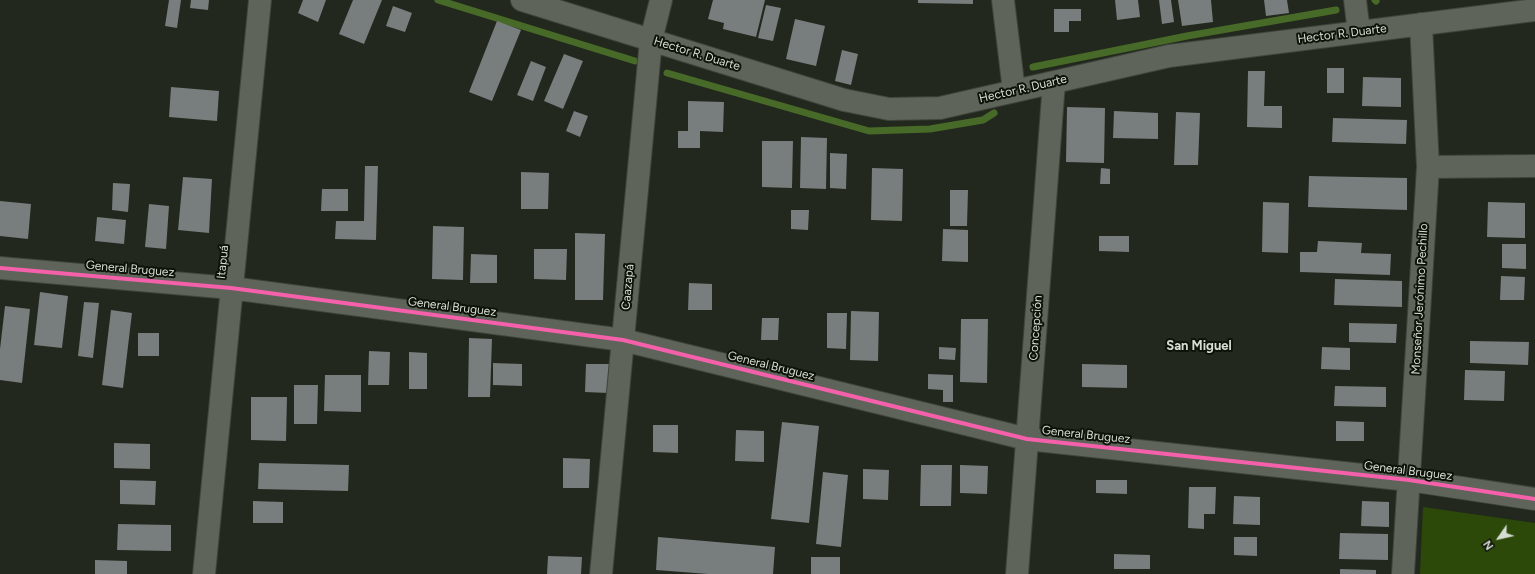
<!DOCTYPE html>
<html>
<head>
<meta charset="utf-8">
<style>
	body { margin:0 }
	#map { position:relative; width:1535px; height:574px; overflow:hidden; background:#22281d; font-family:Figtree,sans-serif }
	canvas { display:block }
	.north { position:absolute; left:1479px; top:518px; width:40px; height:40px; -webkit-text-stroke:3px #0e130a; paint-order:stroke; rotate:236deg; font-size:11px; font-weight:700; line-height:16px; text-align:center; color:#d6ddd1 }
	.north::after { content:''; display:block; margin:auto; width:14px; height:18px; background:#d6ddd1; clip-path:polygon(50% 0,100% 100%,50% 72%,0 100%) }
</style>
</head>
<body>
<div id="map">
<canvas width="1535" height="574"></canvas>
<div class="north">N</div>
</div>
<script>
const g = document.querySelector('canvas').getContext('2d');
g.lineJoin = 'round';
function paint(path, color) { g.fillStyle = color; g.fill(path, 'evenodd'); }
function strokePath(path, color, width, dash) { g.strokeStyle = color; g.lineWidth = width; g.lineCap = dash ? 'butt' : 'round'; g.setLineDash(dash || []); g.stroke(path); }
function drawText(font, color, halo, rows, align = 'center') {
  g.font = font + ' Figtree,sans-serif'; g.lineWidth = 4; g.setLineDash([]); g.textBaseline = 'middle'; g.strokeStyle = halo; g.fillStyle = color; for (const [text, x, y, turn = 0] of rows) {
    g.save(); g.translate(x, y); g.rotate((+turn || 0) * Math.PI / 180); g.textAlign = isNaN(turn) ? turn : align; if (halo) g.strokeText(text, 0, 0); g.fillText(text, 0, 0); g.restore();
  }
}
const green = new Path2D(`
	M1423,507L1535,523V574H1420Z`);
const stream = new Path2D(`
	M438,0L635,61
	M1375,0L1376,1
	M1033,67L1187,36L1336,10
	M667,73L869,131L930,129L983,120L994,113`);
const building = new Path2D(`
	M169,0H181L177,28L165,26Z
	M191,0H209L208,10L190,8Z
	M303,0H326L318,22L298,13Z
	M353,0H382L364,44L339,34Z
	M713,0H765L756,37L723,29L724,23L708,19Z
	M918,0H973V4L918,3Z
	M1115,0H1138L1140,17L1117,20Z
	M1159,0H1171L1174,22L1162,24Z
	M1178,0H1211L1213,22L1182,26Z
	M1264,0H1287L1289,13L1266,16Z
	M766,5L781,8L773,41L758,38Z
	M393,6L412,13L405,32L386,26Z
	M1054,9H1081V21H1069V32H1054Z
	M795,19L825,26L816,66L786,59Z
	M497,21L521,30L492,101L469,92Z
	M842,50L858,54L851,85L835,81Z
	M564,54L583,61L563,109L544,101Z
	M531,61L546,67L533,101L517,95Z
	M1327,68H1344V93H1327Z
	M1248,71H1265L1264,106H1282V128L1247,127Z
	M1363,77L1401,78V107L1362,106Z
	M171,87L219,91L217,121L169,117Z
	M688,101L724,102L723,132L700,131V148H678V131H688Z
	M1067,107L1105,108L1104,163L1066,162Z
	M574,111L588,116L580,137L566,131Z
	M1114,111L1158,113V139L1113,138Z
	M1176,112L1200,113L1198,165H1174Z
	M1333,118L1407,120L1406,144L1332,142Z
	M801,137L827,138L826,189L800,188Z
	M762,141H793L792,188L762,187Z
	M830,153L847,154L846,189L830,188Z
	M365,166H378L376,240L335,239L336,221H364Z
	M872,168L903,169L902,221L871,220Z
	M1101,168L1110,169V184H1100Z
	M521,172L549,173L548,209H521Z
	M1309,176L1407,178V210L1308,207Z
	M183,177L212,179L209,233L178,230Z
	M113,183L130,184L128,212L112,210Z
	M322,189H348V211H321Z
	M950,190H968L967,226H950Z
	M0,201L31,204L28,239L0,236Z
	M1263,202L1289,203L1288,253L1262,252Z
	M1488,202L1525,203V238L1487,237Z
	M149,204L169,206L166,249L145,247Z
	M791,210H809L808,230L791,229Z
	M97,217L126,220L124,244L95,241Z
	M433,226L464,227L463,280L432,279Z
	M943,229L968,230V262L942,261Z
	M575,233L605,234L603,300H575Z
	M1099,236H1129V252L1099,251Z
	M1318,241L1362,243L1361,253L1391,254L1390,275L1300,272V252H1317Z
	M1502,244H1526V269L1502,268Z
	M534,249H567L566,280L534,279Z
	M471,254L497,255V283H470Z
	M1501,276L1525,277L1524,300H1500Z
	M1335,279L1402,281V307L1334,305Z
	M689,283L712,284V310H688Z
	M40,292L68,296L62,348L34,345Z
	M84,302L99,303L93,358L78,356Z
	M5,306L30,309L22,383L0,380V349Z
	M111,310L132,313L123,388L102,385Z
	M851,311L879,312L878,361L850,360Z
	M827,313H847L846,349L827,348Z
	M762,318H779L778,340H761Z
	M961,319H988L987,383L960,382Z
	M1349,323L1397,324L1396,343L1349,342Z
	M138,333H159V356H138Z
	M469,338L492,339L490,397H468Z
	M1470,341L1529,342L1528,365L1470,363Z
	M939,347L956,348L955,360L939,359Z
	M1322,347L1350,348V370L1321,369Z
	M369,351L390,352L389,385H368Z
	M409,352L427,353V389H409Z
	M493,363L522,364V386L493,385Z
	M586,364H609L608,393L585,392Z
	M1082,364L1127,365V388L1082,387Z
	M1465,370L1505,371L1504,401L1464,400Z
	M928,374L953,375V402H943V390L928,389Z
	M325,375H361V412L324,411Z
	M294,385H318L317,424H294Z
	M1335,386L1386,387V407L1334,406Z
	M251,397H287L286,441L251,440Z
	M1336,421L1364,422V441H1336Z
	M782,422L819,426L809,523L771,519Z
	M653,425H678V453L653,452Z
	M736,430L764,431V462L735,461Z
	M114,443L150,444V469L114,468Z
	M563,458L590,459L589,488H563Z
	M259,463L349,465L348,491L258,489Z
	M921,465H952L951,506H920Z
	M960,465L988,466L987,494L960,493Z
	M863,469L889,470L888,500L863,499Z
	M823,472L848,475L841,547L816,544Z
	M120,480L156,481L155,505L120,504Z
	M1096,480H1127V494L1096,493Z
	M1189,487H1216L1215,514H1204V529L1188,528Z
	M1234,496L1260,497V525L1233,524Z
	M253,501L283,502V523H253Z
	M1362,501L1389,502V527L1361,526Z
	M118,524L171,525V551L117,550Z
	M1340,533L1388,534V560L1339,559Z
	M658,537L775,547L773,574H708L656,570Z
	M1234,537H1257V556L1234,555Z
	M1114,554L1150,555V569H1114Z
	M548,556L582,557L581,574H547Z
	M811,557H840V574H811Z
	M95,560L127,561V574H95Z
	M1340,569L1376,570V574H1340Z`);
const minor = new Path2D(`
	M522,0L844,100L889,109L940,108L1169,56L1535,10
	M1003,0L1014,91
	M1355,0L1359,32
	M1428,167L1535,166
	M0,268L231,288L623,340L1027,439L1409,480L1535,499
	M204,574L260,0
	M601,574L651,40L661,0
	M1017,574L1054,82
	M1403,574L1428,167L1421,24`);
const cycleway = new Path2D(`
	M0,268L231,288L623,340L1027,439L1409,480L1535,499`);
const streetNames = [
	["Hector R. Duarte",1342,34,-7],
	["Hector R. Duarte",697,54,17],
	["Hector R. Duarte",1023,89,-13],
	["Itapuá",223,262,-84],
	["General Bruguez",130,269,5],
	["Caazapá",628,287,-85],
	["Monseñor Jerónimo Pechillo",1420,299,-87],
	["General Bruguez",452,307,7],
	["Concepción",1036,328,-86],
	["General Bruguez",771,366,14],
	["General Bruguez",1086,435,6],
	["General Bruguez",1408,471,7]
];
const neighbourhoodNames = [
	["San Miguel",1199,346]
];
paint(green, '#2c490a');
strokePath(stream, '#486a28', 7);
paint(building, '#787d7d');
strokePath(minor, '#3f443b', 24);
strokePath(minor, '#5e645a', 22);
strokePath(cycleway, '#f560ab', 4);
drawText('12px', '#d6ddd1', '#0e130a', streetNames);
drawText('bold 13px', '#d6ddd1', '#0e130a', neighbourhoodNames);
</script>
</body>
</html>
